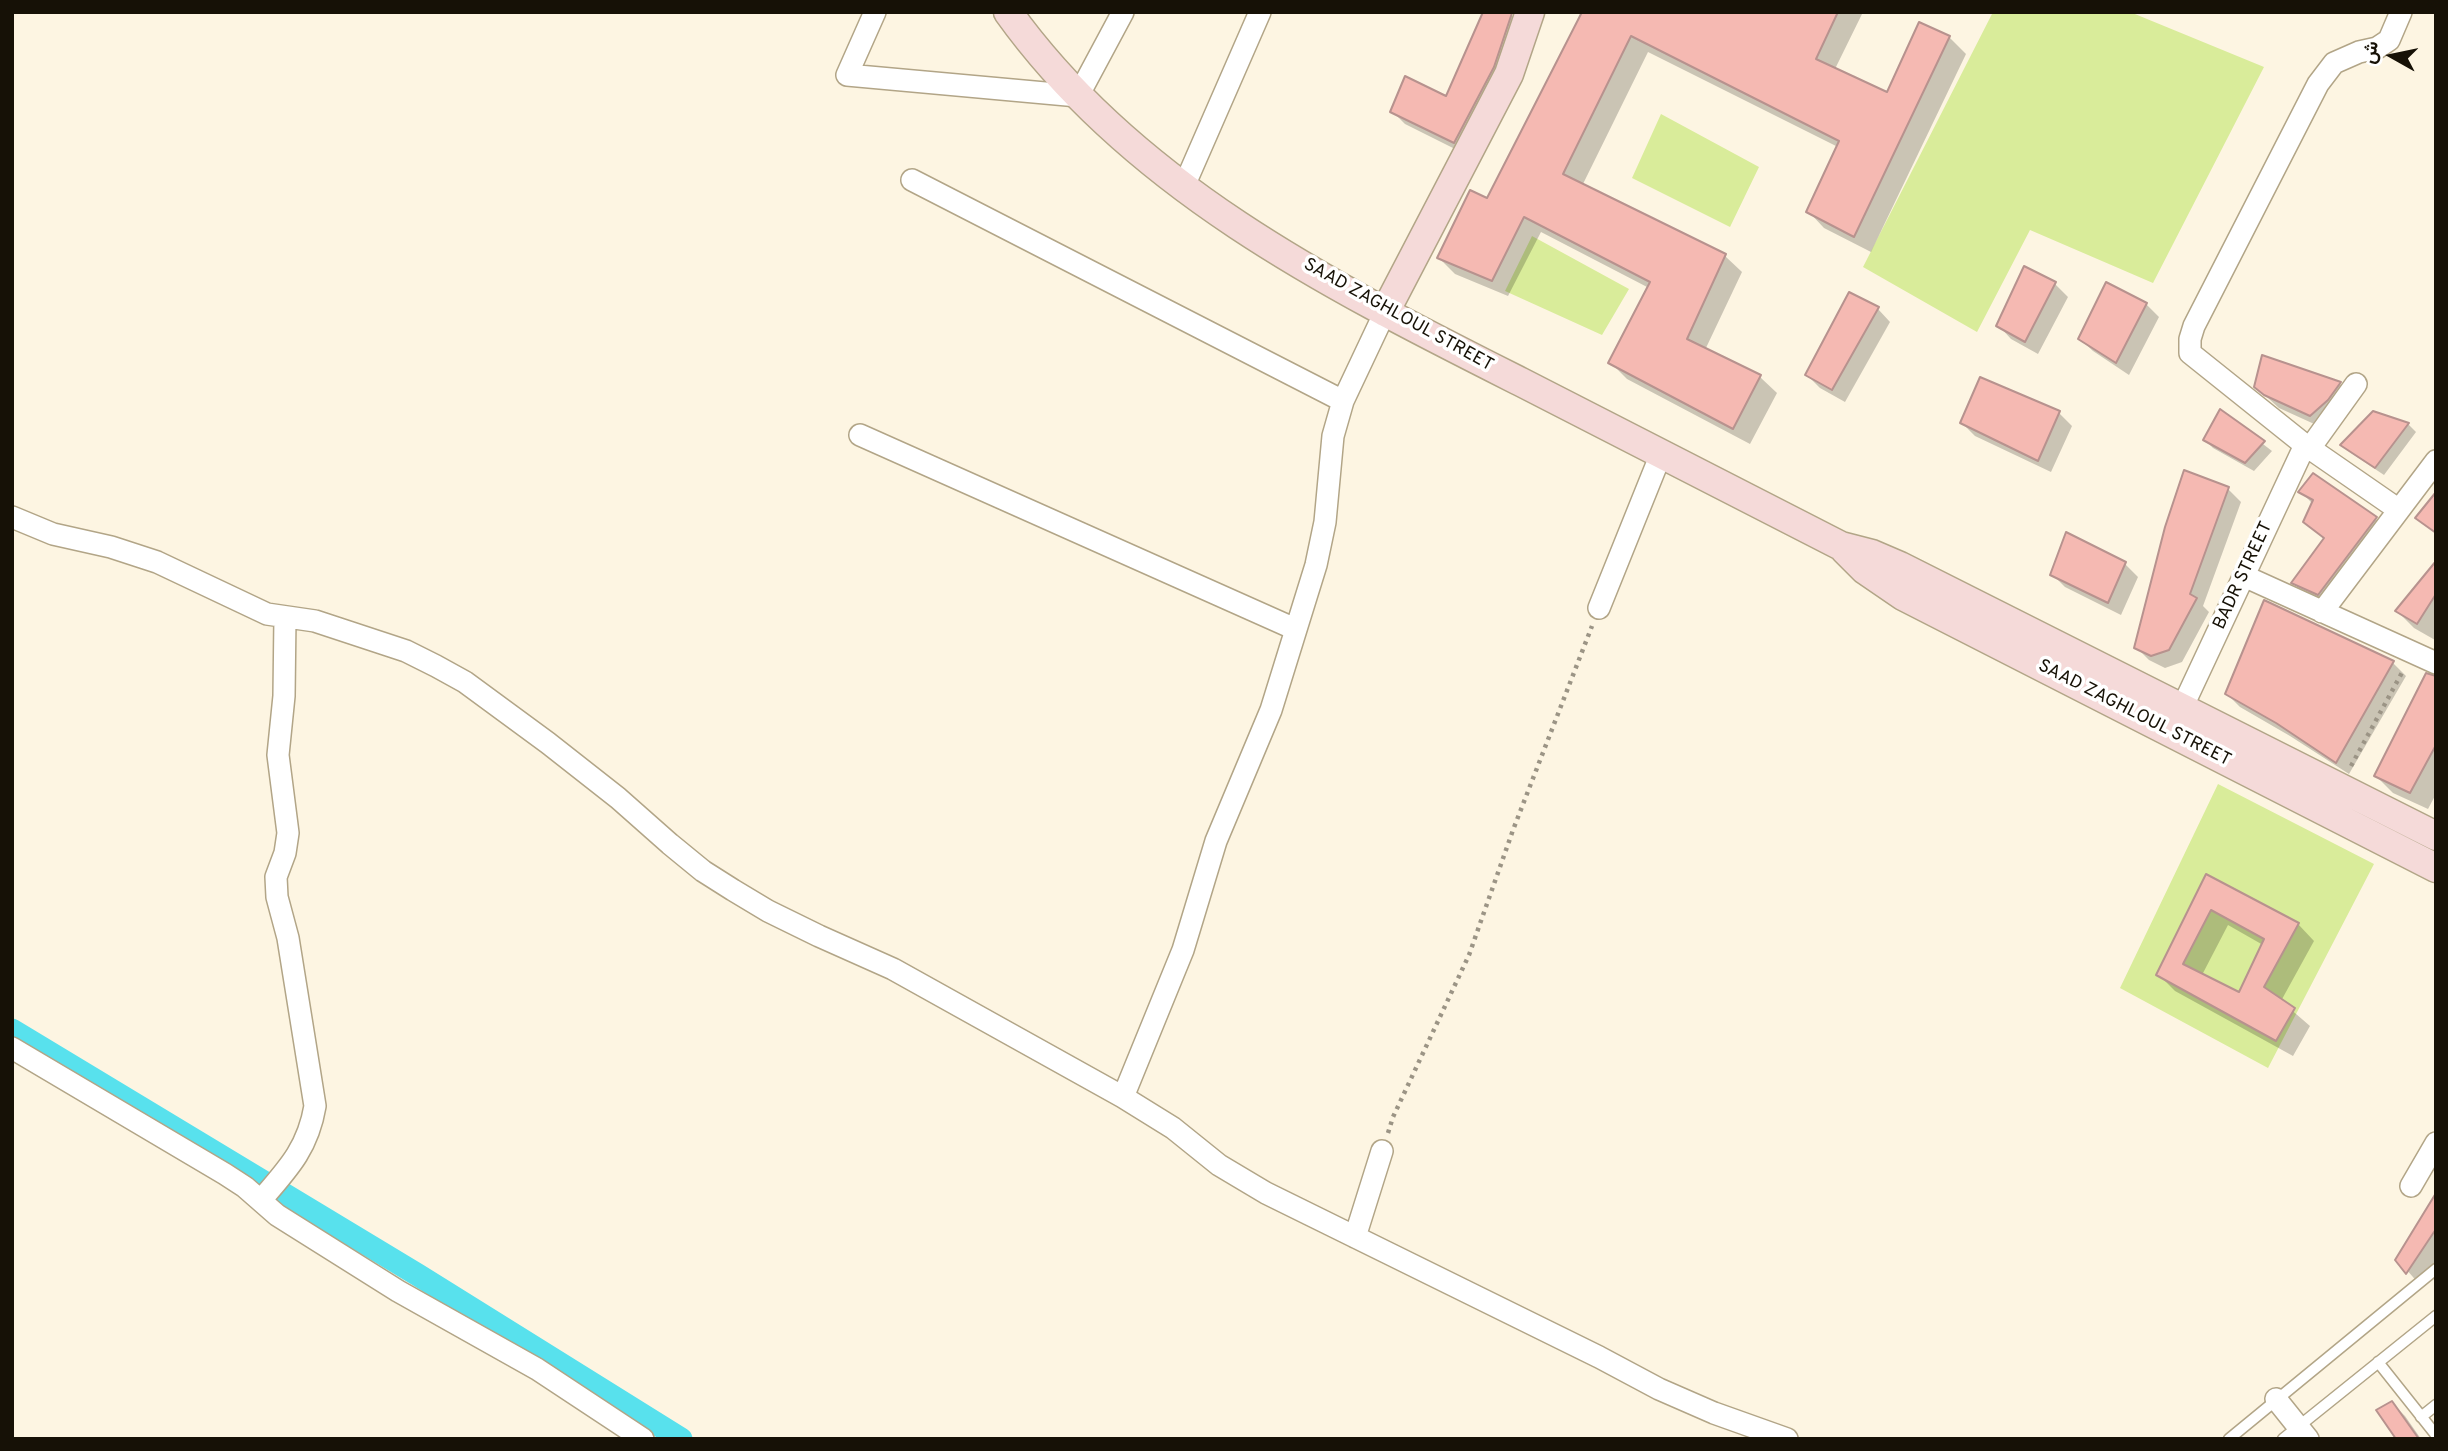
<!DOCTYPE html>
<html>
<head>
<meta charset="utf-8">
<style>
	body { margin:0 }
	#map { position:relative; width:2448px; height:1451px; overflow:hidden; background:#fdf5e2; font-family:Overpass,Vazirmatn,sans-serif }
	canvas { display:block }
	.frame { position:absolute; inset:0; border:14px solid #161106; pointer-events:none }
	.north { position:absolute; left:2357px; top:21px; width:70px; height:70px; -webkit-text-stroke:5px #fff; paint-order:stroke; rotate:279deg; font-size:19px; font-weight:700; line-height:28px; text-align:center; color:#161106 }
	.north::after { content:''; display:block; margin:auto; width:24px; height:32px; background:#161106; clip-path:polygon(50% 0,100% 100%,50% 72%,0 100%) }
</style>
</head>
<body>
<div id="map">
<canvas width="2448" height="1451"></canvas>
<div class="frame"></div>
<div class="north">ش</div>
</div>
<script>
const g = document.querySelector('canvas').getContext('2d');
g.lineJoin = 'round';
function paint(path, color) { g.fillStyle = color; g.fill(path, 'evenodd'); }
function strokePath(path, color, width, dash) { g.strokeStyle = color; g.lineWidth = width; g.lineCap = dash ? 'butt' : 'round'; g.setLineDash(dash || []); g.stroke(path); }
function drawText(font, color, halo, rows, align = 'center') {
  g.font = font + ' Overpass,sans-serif'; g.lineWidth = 7; g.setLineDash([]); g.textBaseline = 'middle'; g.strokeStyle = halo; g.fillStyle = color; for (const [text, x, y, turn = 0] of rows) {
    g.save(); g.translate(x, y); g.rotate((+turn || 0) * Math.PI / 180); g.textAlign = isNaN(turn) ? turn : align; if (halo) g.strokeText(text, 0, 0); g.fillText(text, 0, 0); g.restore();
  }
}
const green = new Path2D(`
	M1993,12H2130L2264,67L2153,283L2030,230L1977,332L1863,267Z
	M1661,114L1759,167L1730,227L1632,178Z
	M1532,236L1629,289L1602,335L1505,291Z
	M2218,784L2374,864L2268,1068L2120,988Z`);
const shadow = new Path2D(`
	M1485,12H1507L1524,27L1467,155L1405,124L1392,111L1447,98Z
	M1584,12H1863L1835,69L1887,94L1949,37L1966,54L1871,252L1824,228L1808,211L1838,147L1648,52L1582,186L1725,256L1742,272L1705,350L1760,377L1777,393L1750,444L1627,379L1610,362L1649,288L1541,232L1508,296L1455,274L1439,258L1488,201Z
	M2055,284L2068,297L2038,354L2011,339L1999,326Z
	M2146,304L2159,317L2129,375L2093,351L2080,339Z
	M1878,309L1890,322L1845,402L1820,388L1807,375Z
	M2263,357L2340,384L2353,397L2323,428L2279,408L2256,387Z
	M2220,411L2272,451L2254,471L2213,448L2205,440Z
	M2059,413L2072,426L2051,472L1975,436L1962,423Z
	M2374,413L2408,424L2416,432L2384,475L2351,453L2343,445Z
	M2314,475L2376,519L2389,531L2332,607L2306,595L2293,583L2325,540L2305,521L2313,504L2301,492Z
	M2228,489L2241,502L2203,606L2209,612L2182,662L2165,668L2149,660L2136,647Z
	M2067,534L2125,564L2138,577L2121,615L2065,587L2052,574Z
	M2436,564V639L2435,640L2414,628L2397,611Z
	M2265,602L2393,663L2406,676L2349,774L2290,736L2240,707L2227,694Z
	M2436,676V794L2428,809L2393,793L2376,776Z
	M2207,876L2298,924L2314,941L2281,1001L2310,1026L2293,1056L2175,991L2158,974ZM2228,925L2263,945L2239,994L2202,975Z
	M2436,1197V1261L2420,1285L2398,1260Z
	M2392,1403L2405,1416L2421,1439H2398Z`);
const canal = new Path2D(`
	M12,1030L418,1275L681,1439`);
const building = new Path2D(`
	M1483,12L1512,13L1494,67L1454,143L1390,112L1405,76L1446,96Z
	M1582,12H1838L1816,59L1887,92L1919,22L1950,36L1854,237L1806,212L1839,141L1631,36L1563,174L1726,254L1687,339L1761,375L1733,429L1608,363L1650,282L1524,217L1492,281L1437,258L1470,190L1487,198Z
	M2024,266L2056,282L2025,342L1996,326Z
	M2106,282L2147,303L2116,363L2078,339Z
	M1849,292L1879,307L1832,390L1805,375Z
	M2262,355L2341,382L2328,400L2310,416L2264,395L2254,387Z
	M1980,377L2060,411L2038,461L1960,423Z
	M2220,409L2265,441L2245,463L2203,440Z
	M2373,411L2409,423L2375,468L2340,445Z
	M2184,470L2229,487L2190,594L2197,598L2169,650L2151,656L2134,648L2165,527Z
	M2313,473L2377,517L2318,595L2291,583L2324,538L2303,522L2313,500L2298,492Z
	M2436,492V533L2415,518Z
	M2066,532L2126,562L2108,603L2050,575Z
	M2436,561V594L2417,624L2395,611Z
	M2264,600L2394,661L2336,763L2276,723L2225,694Z
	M2426,673L2436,676V745L2410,793L2374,776Z
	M2206,874L2299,923L2264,987L2295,1008L2276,1041L2156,975ZM2211,910L2264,939L2239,992L2183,964Z
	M2436,1193V1229L2406,1274L2395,1260Z
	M2392,1401L2419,1439H2396L2376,1410Z`);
const path = new Path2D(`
	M2351,766L2404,669
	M1388,1133L1393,1117L1469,955L1513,830L1592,626`);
const lane = new Path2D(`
	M2378,1362L2436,1435
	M2421,1417L2436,1405
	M2229,1439L2436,1269
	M2283,1439L2436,1316`);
const street = new Path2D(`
	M875,12L847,75L1078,96L1123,12
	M912,180L1343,401
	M1184,186L1260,12
	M860,435L1295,629
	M2310,448L2356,384
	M2399,510L2305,445L2190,353V339L2194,326L2318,84L2334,63L2359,52L2377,48L2389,40L2401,12
	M12,517L53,534L111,547L157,562L267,614L315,621L406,651L436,666L465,682L548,743L618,798L670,844L703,871L733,890L768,911L819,936L893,969L1123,1097L1173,1128L1219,1165L1266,1193L1599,1357L1659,1389L1714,1413L1787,1439
	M2244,576L2436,663
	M1599,608L1661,454
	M2322,612L2436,461
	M2182,708L2305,445
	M12,1048L225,1174L245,1187L277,1215L398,1291L537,1369L643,1439
	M1123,1097L1183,950L1216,841L1271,710L1316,565L1325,522L1333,436L1343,401L1385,312
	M2411,1186L2436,1143
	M261,1200C288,1169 308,1148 315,1106L288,938L277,897L276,877L285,853L288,833L278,755L284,696L285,617
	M1355,1237L1382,1151
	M2276,1399L2308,1439`);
const secondary = new Path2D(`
	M1008,12C1134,188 1333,287 1521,382C1628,437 1734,491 1841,546L1872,554L1900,566L2436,836
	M1385,312L1509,74L1530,12
	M1845,550L1865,570L1903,596L2436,868`);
const streetNames = [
	["SAAD ZAGHLOUL STREET",1398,316,29],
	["BADR STREET",2244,576,-65],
	["SAAD ZAGHLOUL STREET",2134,714,27]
];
paint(green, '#d9ec9a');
paint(shadow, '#0003');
strokePath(canal, '#58e1ed', 23);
paint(building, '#f5b9b2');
strokePath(building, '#b7928e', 2);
strokePath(lane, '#b2a587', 13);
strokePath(street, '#b2a587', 24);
strokePath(secondary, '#b2a587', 31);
strokePath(path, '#9b9485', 4.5, [3.5, 5]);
strokePath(lane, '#fff', 10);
strokePath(street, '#fff', 21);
strokePath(secondary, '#f5dad9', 28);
drawText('18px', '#161106', '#fff', streetNames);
</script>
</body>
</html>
